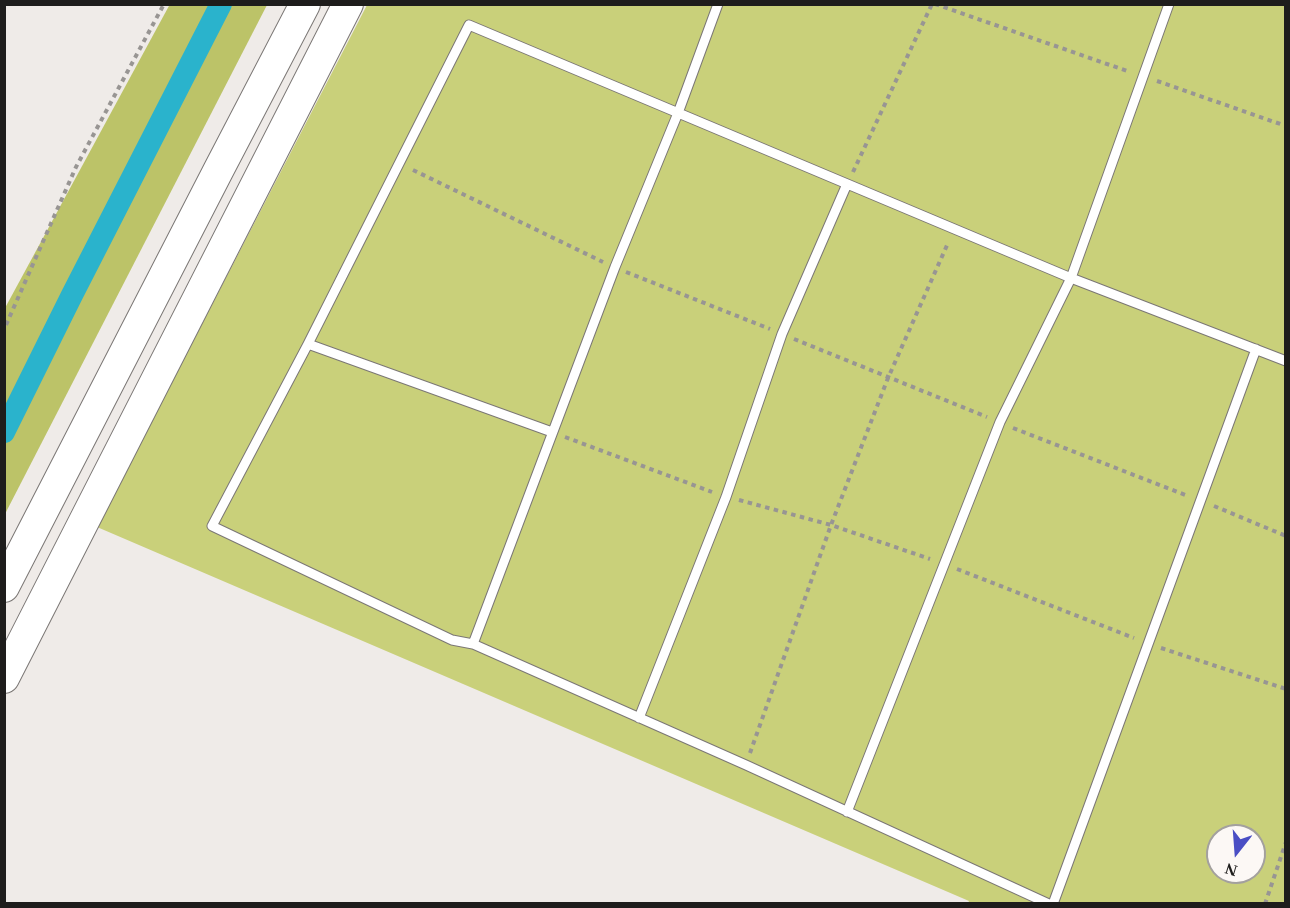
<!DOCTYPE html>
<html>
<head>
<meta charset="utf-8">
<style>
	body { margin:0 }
	#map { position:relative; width:1290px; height:908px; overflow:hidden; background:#efebe8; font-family:"Times New Roman",serif }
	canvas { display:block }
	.frame { position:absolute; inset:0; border:6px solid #1e1d1c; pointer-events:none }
	.north { position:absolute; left:1206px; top:824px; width:60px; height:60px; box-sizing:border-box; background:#fcf8f5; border:2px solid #a3a09e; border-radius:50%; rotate:197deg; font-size:16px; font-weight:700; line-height:24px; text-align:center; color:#1e1d1c }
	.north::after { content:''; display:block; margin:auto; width:21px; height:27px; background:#4a4ec4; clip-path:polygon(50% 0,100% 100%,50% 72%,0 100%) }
</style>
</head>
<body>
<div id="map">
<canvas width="1290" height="908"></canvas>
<div class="frame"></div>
<div class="north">N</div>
</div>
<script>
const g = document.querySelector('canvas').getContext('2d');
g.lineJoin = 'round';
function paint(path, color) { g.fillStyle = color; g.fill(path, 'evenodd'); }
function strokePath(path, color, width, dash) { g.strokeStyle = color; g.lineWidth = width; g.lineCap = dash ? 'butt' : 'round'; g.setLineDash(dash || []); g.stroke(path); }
const green = new Path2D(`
	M367,5H1285V903H968L969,901L97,527ZM1218,836H1254V872H1218Z`);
const forest = new Path2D(`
	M170,4L267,5L5,514V308Z`);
const canal = new Path2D(`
	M4,432L72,295L221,4`);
const path = new Path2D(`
	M935,4L1130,72
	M1157,81L1286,126
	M413,170L603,262
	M853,172L932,4
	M626,272L770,329
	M6,325L76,167L164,4
	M794,339L987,417
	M1013,428L1188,496
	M565,437L712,492
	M739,500L831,525L930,559
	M1214,506L1286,536
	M957,569L1134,638
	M1161,648L1286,689
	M750,753L831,525L888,378L948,243
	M1265,904L1286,842`);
const lane = new Path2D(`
	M308,344L552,432
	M473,644L615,267L678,113L718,4
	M639,718L726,497L782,334L847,184
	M847,812L1000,422L1071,278L1169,4
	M1049,904L746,765L473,644L452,640L212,526L308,344L469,25L1071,278L1286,361
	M1053,904L1256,349`);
const primary = new Path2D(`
	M4,587L218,171L305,4
	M4,678L348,4`);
paint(green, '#c9d07a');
paint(forest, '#bcc368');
strokePath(canal, '#2ab3cc', 22);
strokePath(lane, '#7b7775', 11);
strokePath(primary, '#7b7775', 32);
strokePath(path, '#989593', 4, [4.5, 4.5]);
strokePath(lane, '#fff', 9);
strokePath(primary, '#fff', 30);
</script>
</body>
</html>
